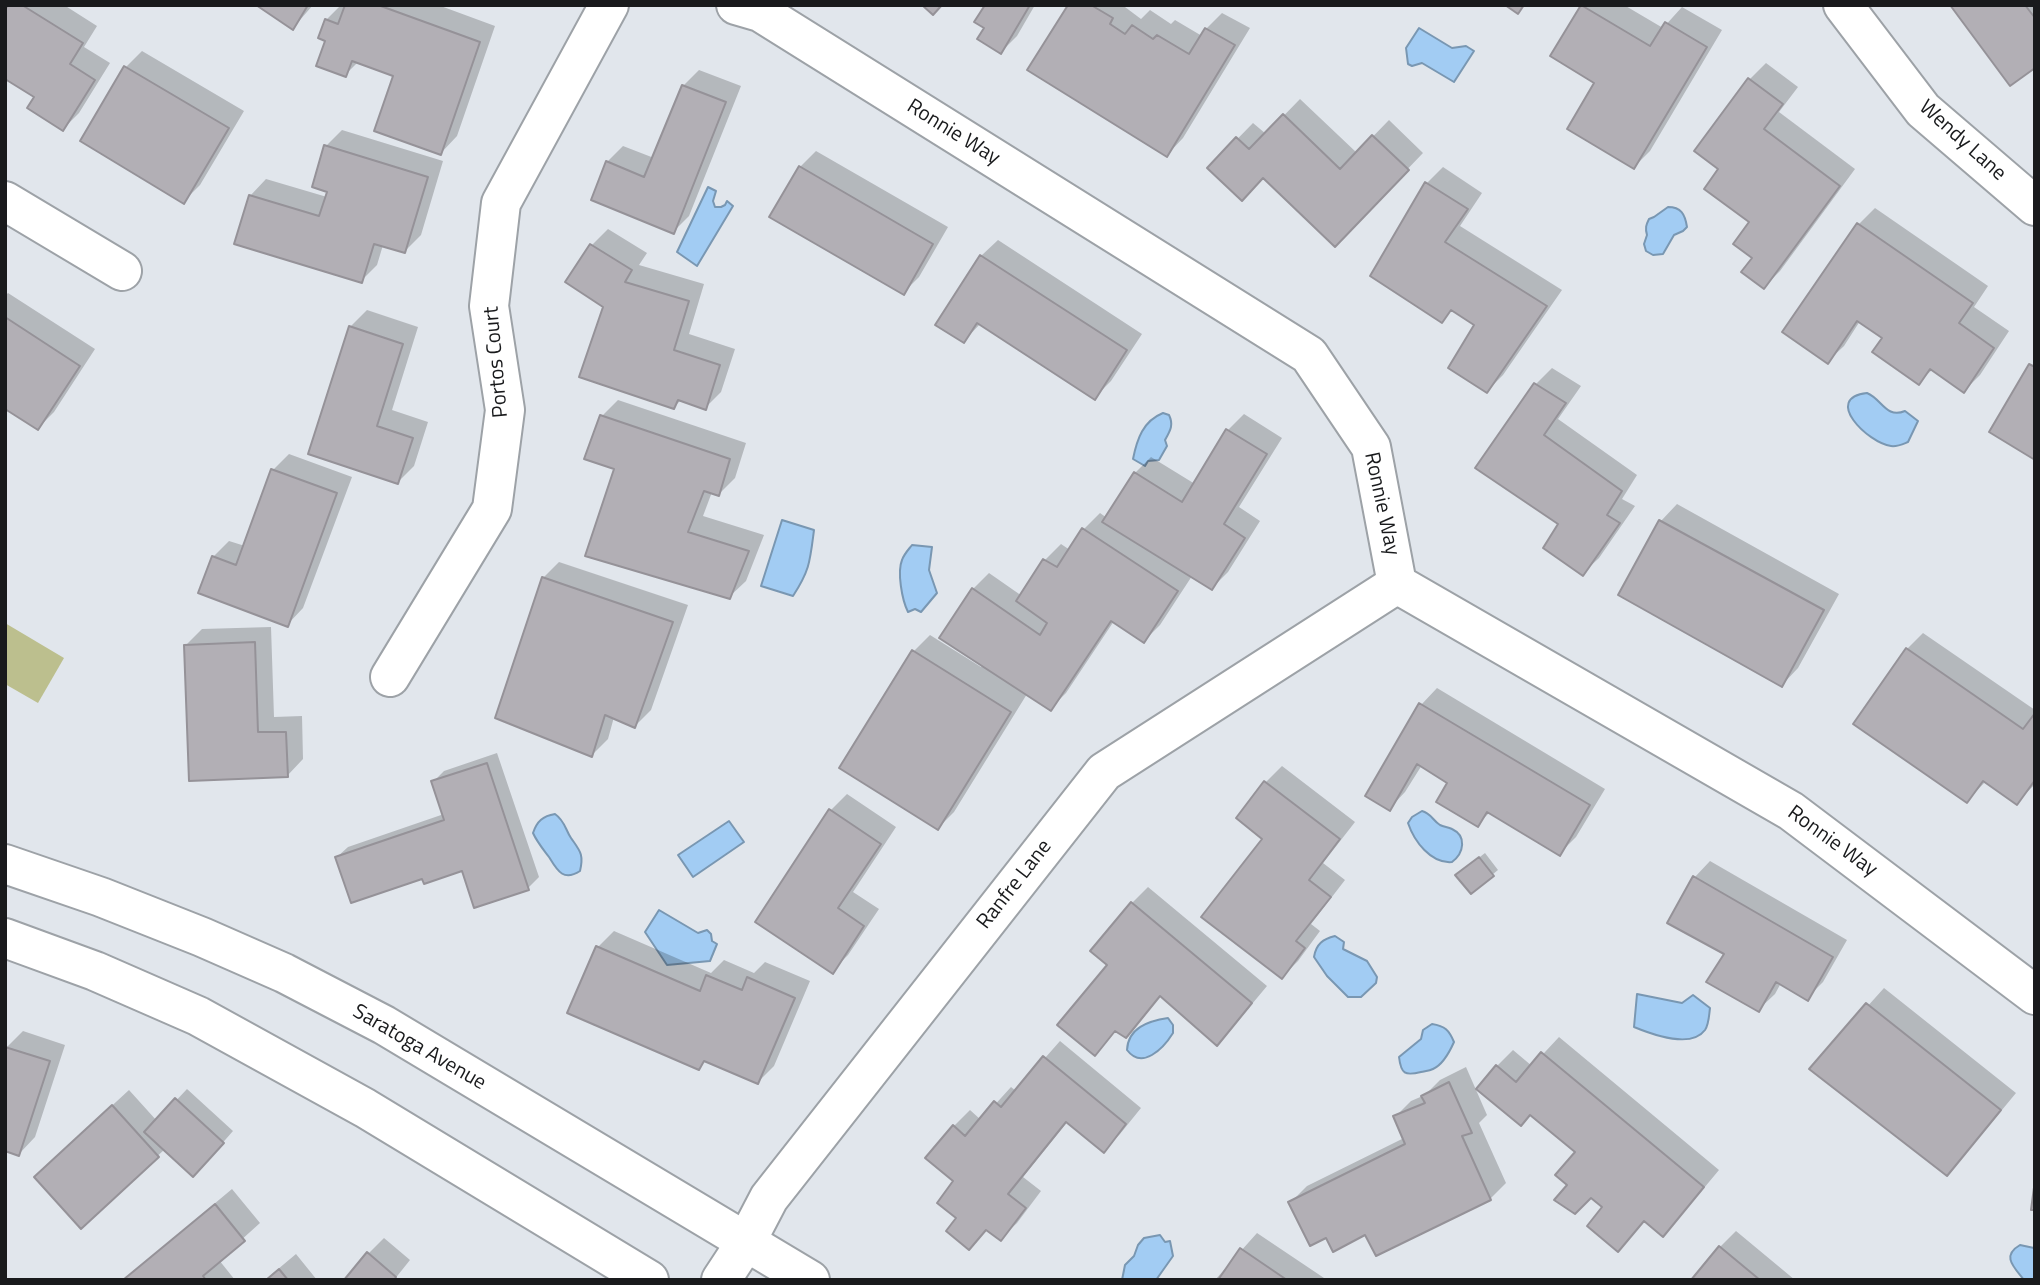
<!DOCTYPE html>
<html>
<head>
<meta charset="utf-8">
<style>
	body { margin:0 }
	#map { position:relative; width:2040px; height:1285px; overflow:hidden; background:#e1e6ec; font-family:"Titillium Web",sans-serif }
	canvas { display:block }
	.frame { position:absolute; inset:0; border:7px solid #191a1c; pointer-events:none }
</style>
</head>
<body>
<div id="map">
<canvas width="2040" height="1285"></canvas>
<div class="frame"></div>
</div>
<script>
const g = document.querySelector('canvas').getContext('2d');
g.lineJoin = 'round';
function paint(path, color) { g.fillStyle = color; g.fill(path, 'evenodd'); }
function strokePath(path, color, width, dash) { g.strokeStyle = color; g.lineWidth = width; g.lineCap = dash ? 'butt' : 'round'; g.setLineDash(dash || []); g.stroke(path); }
function drawText(font, color, halo, rows, align = 'center') {
  g.font = font + ' "Titillium Web",sans-serif'; g.lineWidth = 6; g.setLineDash([]); g.textBaseline = 'middle'; g.strokeStyle = halo; g.fillStyle = color; for (const [text, x, y, turn = 0] of rows) {
    g.save(); g.translate(x, y); g.rotate((+turn || 0) * Math.PI / 180); g.textAlign = isNaN(turn) ? turn : align; if (halo) g.strokeText(text, 0, 0); g.fillText(text, 0, 0); g.restore();
  }
}
const green = new Path2D(`
	M5,623L64,658L38,703L5,684Z`);
const water = new Path2D(`
	M1419,28L1452,48L1466,46L1474,51L1454,82L1422,63L1412,66L1408,64L1406,48Z
	M708,187L716,191L713,201L715,207H721L725,205L727,201L733,206L697,266L677,252Z
	M1668,207C1681,207 1685,214 1687,227L1683,231L1674,235L1663,254L1653,255L1646,251L1644,244L1647,235C1645,228 1646,225 1649,219L1654,217Z
	M1867,393C1882,399 1886,419 1905,411L1918,421L1908,442C1903,444 1897,447 1891,446C1868,443 1822,398 1867,393Z
	M1163,413L1169,415C1174,425 1170,431 1165,440L1167,446L1159,460L1148,461L1145,466L1133,459C1137,439 1143,421 1163,413Z
	M782,520L814,530C810,561 810,570 793,596L761,586Z
	M912,545L932,547L929,570L937,593L921,612L915,609L908,612C902,600 897,572 902,560C904,554 909,549 912,545Z
	M1422,811C1431,813 1433,821 1440,825C1444,827 1448,827 1452,829C1467,836 1464,853 1452,862C1431,864 1414,841 1408,823L1412,817Z
	M555,814C565,821 565,829 571,838C580,851 584,854 580,871C563,882 557,870 549,857C543,849 537,842 533,833C537,821 543,816 555,814Z
	M729,821L744,842L693,877L678,855Z
	M659,910L698,933L707,930L711,934L712,941L717,944L710,961L667,965L645,932Z
	M1335,936L1344,942L1343,949L1367,961L1377,977L1376,983L1361,997H1348L1327,976L1314,957C1316,944 1323,939 1335,936Z
	M1637,994L1682,1003L1693,995L1710,1008C1709,1015 1709,1024 1705,1030C1691,1049 1651,1034 1634,1027Z
	M1168,1018L1173,1025V1033C1163,1049 1142,1070 1127,1050C1128,1028 1148,1021 1168,1018Z
	M1432,1024C1445,1026 1449,1030 1454,1042C1450,1051 1442,1065 1433,1069C1429,1071 1425,1071 1421,1072C1405,1076 1401,1074 1399,1057L1421,1039L1423,1030Z
	M1160,1235L1165,1242L1170,1241L1173,1256L1156,1280H1122L1125,1265L1134,1256L1138,1245L1144,1238Z
	M2020,1245L2034,1248L2035,1280H2024C2014,1267 2001,1256 2020,1245Z`);
const shadow = new Path2D(`
	M10,5H64L97,26L84,47L110,63L79,113L63,129L36,97Z
	M259,5H313L293,28Z
	M341,5H438L495,26L457,136L441,153L395,74L359,61L345,75L327,40L326,20Z
	M987,5H1035L1017,36L1001,52L986,27Z
	M1070,5H1126L1125,7L1141,19L1150,10L1171,24L1175,20L1202,36L1206,29L1222,13L1250,28L1183,138L1167,155Z
	M1583,5H1624L1663,28L1682,7L1722,30L1650,151L1634,167L1597,82L1553,55Z
	M1952,5H2035V66Z
	M142,51L244,111L200,185L184,201L82,141L126,67Z
	M1766,63L1798,87L1779,112L1855,169L1780,271L1764,287L1755,258L1752,222L1720,169L1696,151L1750,79Z
	M699,70L741,86L689,216L673,232L607,162L623,146L654,158L683,86Z
	M1300,99L1357,153L1389,120L1423,153L1351,228L1264,176L1209,168L1253,123L1266,134Z
	M342,130L443,161L421,235L405,251L383,245L377,265L361,281L250,196L266,179L327,197L329,191L326,146Z
	M816,151L948,227L919,277L903,293L800,167Z
	M1443,167L1482,193L1460,226L1562,290L1503,375L1487,391L1476,325L1453,309L1441,321L1372,276L1427,183Z
	M1875,208L1988,286L1974,307L2009,331L1980,375L1964,391L1933,369L1919,382L1885,338L1860,321L1844,346L1827,362L1785,332L1859,224Z
	M608,229L647,253L639,265L704,284L689,334L735,349L721,392L705,408L682,399L674,407L605,306L592,245Z
	M998,240L1142,334L1111,381L1095,397L981,323L964,341L981,256Z
	M8,293L95,349L54,412L38,428L5,406V296Z
	M367,310L418,327L392,410L428,422L414,466L398,482L310,453L350,327Z
	M1552,368L1581,386L1558,419L1637,475L1622,499L1635,506L1599,558L1582,574L1560,524L1478,468L1536,384Z
	M618,400L746,443L735,478L719,494L712,492L703,516L764,535L746,581L729,597L602,416Z
	M1244,414L1282,438L1239,507L1260,521L1228,572L1212,588L1192,576L1160,625L1144,641L1114,621L1066,693L1050,709L1027,694L954,812L938,828L914,651L930,635L981,667L983,665L973,589L989,573L1022,596L1045,560L1061,544L1070,550L1084,529L1100,513L1107,518L1135,473L1151,457L1195,484L1228,430Z
	M289,454L352,477L303,608L287,625L213,557L229,541L245,546L273,470Z
	M1677,504L1839,594L1798,668L1782,685L1620,595L1661,521Z
	M559,562L688,605L651,710L635,726L614,717L608,739L592,755L543,578Z
	M271,627L274,717L302,716L303,759L287,776L186,645L202,629Z
	M1923,633L2035,710V784L2017,803L1986,781L1967,801L1907,649Z
	M1437,688L1605,789L1576,837L1560,853L1490,812L1477,825L1449,783L1422,765L1405,792L1389,809L1421,705Z
	M497,753L539,877L528,888L475,906L463,869L423,877L337,857L348,847L444,814L433,782L444,771Z
	M1282,766L1355,822L1323,863L1345,880L1311,924L1320,931L1298,961L1282,977L1264,839L1238,818L1266,782Z
	M847,794L896,827L853,892L879,909L848,955L832,971L831,810Z
	M1485,853L1498,870L1471,892L1463,870Z
	M1710,861L1847,940L1823,982L1807,998L1781,983L1775,994L1758,1010L1727,954L1694,878Z
	M1148,887L1267,986L1232,1028L1216,1044L1162,995L1126,1035L1116,1030L1095,1054L1132,903Z
	M614,931L711,973L724,960L754,973L765,962L810,981L774,1066L758,1082L706,1060L699,1068L570,1012L598,947Z
	M1884,988L2016,1093L1963,1157L1947,1173L1812,1068Z
	M23,1031L65,1045L35,1137L19,1154L6,1048Z
	M1559,1037L1719,1170L1679,1218L1663,1234L1646,1220L1618,1250L1604,1207L1591,1196L1569,1184L1577,1152L1497,1066L1513,1050L1532,1066Z
	M1060,1041L1141,1108L1120,1134L1104,1150L1068,1121L1023,1177L1041,1191L1017,1223L1000,1239L987,1229L959,1218L955,1181L954,1126L970,1110L981,1120L1011,1087L1016,1091Z
	M1466,1067L1487,1115L1479,1123L1506,1183L1490,1199L1365,1233L1327,1236L1290,1203L1307,1186L1404,1138L1395,1117L1411,1101L1425,1095L1440,1080Z
	M187,1089L233,1131L204,1164L165,1149L81,1227L52,1161L129,1090L157,1121Z
	M232,1189L260,1223L219,1260L235,1280H123Z
	M1736,1231L1795,1280H1693L1720,1247Z
	M1257,1233L1327,1280H1215Z
	M384,1238L410,1260L394,1280L368,1254Z
	M296,1254L317,1280H265Z`);
const building = new Path2D(`
	M8,5H22L83,43L70,64L95,80L63,131L27,108L34,97L5,79V10Z
	M256,5H308L293,30Z
	M345,5H378L480,42L441,155L374,131L393,76L352,61L346,77L316,66L325,41L318,38L325,19L338,24Z
	M922,5H942L933,15Z
	M985,5H1030L1001,54L977,39L984,28L974,22Z
	M1068,5H1091L1113,18L1110,24L1125,34L1132,25L1153,39L1157,35L1189,54L1205,28L1235,45L1167,157L1027,70Z
	M1505,5H1524L1518,14Z
	M1581,5L1650,46L1665,22L1707,47L1634,169L1567,129L1594,83L1550,56Z
	M1950,5H2025L2035,18V68L2010,86Z
	M124,66L229,128L184,204L80,141Z
	M1748,78L1783,104L1764,129L1840,186L1764,289L1741,272L1752,258L1733,244L1749,222L1704,189L1718,169L1694,151Z
	M682,85L726,102L674,234L591,200L606,161L644,177Z
	M1283,114L1340,169L1372,135L1409,170L1335,247L1263,178L1242,201L1207,168L1236,137L1249,149Z
	M324,145L428,177L405,253L374,244L362,283L234,244L249,195L319,216L327,192L312,187Z
	M799,166L933,244L904,295L769,217Z
	M1425,182L1468,209L1445,242L1547,306L1487,393L1448,368L1474,325L1451,310L1442,323L1370,276Z
	M1857,223L1973,303L1959,323L1994,348L1964,393L1930,369L1919,385L1872,352L1882,338L1857,321L1828,364L1782,332Z
	M590,244L632,270L625,282L689,301L674,350L720,365L706,410L678,400L674,409L579,377L603,307L565,282Z
	M980,255L1127,350L1095,400L977,323L964,343L935,325Z
	M5,317L80,366L38,430L5,409Z
	M349,326L403,344L377,426L413,438L398,484L308,454Z
	M2029,364L2035,367V460L1989,432Z
	M1534,383L1566,403L1544,435L1622,491L1607,515L1620,523L1583,576L1543,548L1558,524L1475,468Z
	M600,415L730,459L719,496L704,491L688,532L749,551L730,599L585,556L614,469L584,459Z
	M1226,429L1267,454L1224,524L1245,538L1212,590L1102,522L1134,472L1182,502Z
	M271,469L337,493L288,627L198,593L212,556L236,565Z
	M1659,520L1824,610L1782,687L1618,595Z
	M1082,528L1178,591L1144,643L1111,621L1051,711L939,638L972,588L1040,635L1047,623L1016,601L1043,559L1057,567Z
	M542,577L673,622L635,728L605,715L592,757L495,718Z
	M255,642L258,732H286L288,777L189,781L184,645Z
	M1906,648L2023,729L2035,713V780L2017,805L1983,781L1967,803L1853,724Z
	M912,650L1011,712L938,830L839,768Z
	M1419,703L1590,805L1560,856L1487,812L1478,827L1436,802L1447,783L1417,764L1390,811L1365,796Z
	M487,763L529,890L474,908L462,871L424,884L422,879L351,903L335,857L444,820L431,781Z
	M1264,781L1340,839L1309,880L1331,897L1296,941L1305,948L1282,979L1201,917L1262,839L1236,818Z
	M829,809L881,844L838,908L864,926L833,974L755,922Z
	M1479,857L1494,876L1471,894L1455,875Z
	M1693,876L1833,957L1808,1001L1776,982L1759,1012L1706,982L1724,954L1667,923Z
	M1131,902L1252,1003L1217,1046L1160,996L1126,1038L1115,1031L1095,1056L1057,1025L1107,965L1090,951Z
	M596,946L700,991L706,975L742,990L747,977L795,998L758,1084L704,1061L699,1070L567,1013Z
	M1866,1003L2001,1110L1947,1176L1809,1069Z
	M5,1047L50,1061L19,1156L5,1151Z
	M1541,1052L1704,1187L1663,1237L1644,1221L1618,1252L1587,1226L1602,1207L1591,1198L1575,1214L1554,1200L1567,1185L1555,1175L1575,1152L1530,1115L1521,1126L1476,1089L1496,1065L1516,1082Z
	M1043,1056L1126,1124L1104,1153L1066,1122L1008,1194L1026,1208L1001,1241L986,1230L969,1250L946,1231L956,1218L937,1203L953,1181L925,1158L953,1125L965,1136L994,1101L1001,1107Z
	M1449,1082L1472,1133L1462,1136L1491,1200L1376,1256L1365,1235L1333,1252L1326,1238L1310,1246L1288,1202L1405,1144L1393,1116L1425,1103L1421,1096Z
	M175,1098L224,1143L193,1177L144,1132Z
	M112,1105L159,1157L81,1229L34,1177Z
	M2035,1180V1210H2031Z
	M215,1204L245,1241L203,1276L206,1280H123Z
	M1719,1246L1760,1280H1691Z
	M1240,1248L1287,1280H1218Z
	M367,1252L396,1277L394,1280H344Z
	M279,1269L288,1280H266Z`);
const street = new Path2D(`
	M736,5L760,12L1309,355L1371,447L1397,584L1791,811L2035,995
	M1843,5L1923,110L2035,206
	M5,201L122,271
	M390,677L492,509L505,410L489,306L501,203L609,5
	M721,1280L746,1242L769,1198L1104,772L1397,584`);
const primary = new Path2D(`
	M5,864L101,897L202,937L284,973L384,1025L810,1280
	M5,938L95,971L198,1016L365,1108L649,1280`);
const streetNames = [
	["Ronnie Way",953,133,32],
	["Wendy Lane",1962,141,42],
	["Portos Court",497,362,-95],
	["Ronnie Way",1381,504,78],
	["Ronnie Way",1832,842,36],
	["Ranfre Lane",1015,885,-52],
	["Saratoga Avenue",419,1048,30]
];
paint(green, '#bcbf8e');
paint(water, '#a2ccf3');
strokePath(water, '#7997b2', 2);
paint(shadow, '#0003');
paint(building, '#b2afb5');
strokePath(building, '#959298', 2);
strokePath(street, '#9da2a7', 42);
strokePath(primary, '#9da2a7', 42);
strokePath(street, '#fff', 38);
strokePath(primary, '#fff', 38);
drawText('21px', '#191a1c', '#fff', streetNames);
</script>
</body>
</html>
